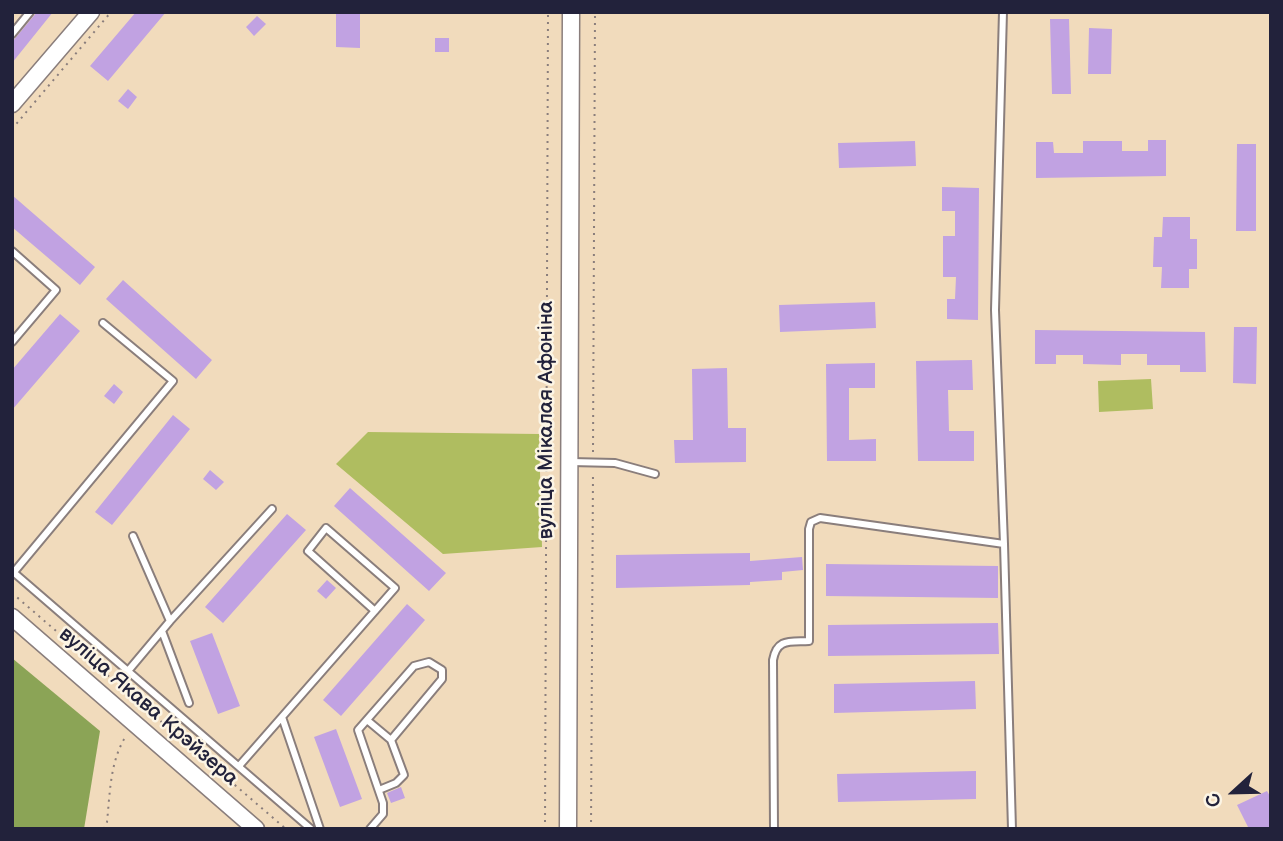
<!DOCTYPE html>
<html>
<head>
<meta charset="utf-8">
<style>
	body { margin:0 }
	#map { position:relative; width:1283px; height:841px; overflow:hidden; background:#f1dbbc; font-family:"Balsamiq Sans",sans-serif }
	canvas { display:block }
	.frame { position:absolute; inset:0; border:14px solid #22223b; pointer-events:none }
	.north { position:absolute; left:1199px; top:757px; width:70px; height:70px; -webkit-text-stroke:5px #fcf5e5; paint-order:stroke; rotate:248deg; font-size:19px; font-weight:700; line-height:28px; text-align:center; color:#22223b }
	.north::after { content:''; display:block; margin:auto; width:24px; height:32px; background:#22223b; clip-path:polygon(50% 0,100% 100%,50% 72%,0 100%) }
</style>
</head>
<body>
<div id="map">
<canvas width="1283" height="841"></canvas>
<div class="frame"></div>
<div class="north">С</div>
</div>
<script>
const g = document.querySelector('canvas').getContext('2d');
g.lineJoin = 'round';
function paint(path, color) { g.fillStyle = color; g.fill(path, 'evenodd'); }
function strokePath(path, color, width, dash) { g.strokeStyle = color; g.lineWidth = width; g.lineCap = dash ? 'butt' : 'round'; g.setLineDash(dash || []); g.stroke(path); }
function drawText(font, color, halo, rows, align = 'center') {
  g.font = font + ' "Balsamiq Sans",sans-serif'; g.lineWidth = 5; g.setLineDash([]); g.textBaseline = 'middle'; g.strokeStyle = halo; g.fillStyle = color; for (const [text, x, y, turn = 0] of rows) {
    g.save(); g.translate(x, y); g.rotate((+turn || 0) * Math.PI / 180); g.textAlign = isNaN(turn) ? turn : align; if (halo) g.strokeText(text, 0, 0); g.fillText(text, 0, 0); g.restore();
  }
}
const green = new Path2D(`
	M1151,379L1153,409L1099,412L1098,381Z
	M368,432L539,434L542,547L443,554L336,464Z`);
const forest = new Path2D(`
	M12,658L100,731L84,829H12Z`);
const building = new Path2D(`
	M37,12H53L12,63V42Z
	M136,12H166L108,81L90,66Z
	M336,12H360V48L336,47Z
	M257,16L266,24L254,36L246,27Z
	M1050,19H1069L1071,94H1052Z
	M1089,28L1112,29L1111,74H1088Z
	M435,38H449V52H435Z
	M128,89L137,97L128,109L118,101Z
	M1148,140H1166V176L1036,178V142H1053L1054,153H1083V141H1122V151H1148Z
	M915,141L916,166L839,168L838,143Z
	M1237,144H1256V231H1236Z
	M942,187L979,188L978,320L947,319V299H955L956,277H943V236H955V211H942Z
	M12,195L95,267L80,285L12,227Z
	M1163,217H1190V239H1197V269H1189V288H1161L1162,267H1153L1154,237H1162Z
	M123,280L212,360L196,379L106,299Z
	M875,302L876,328L780,332L779,305Z
	M60,314L80,331L12,410V370Z
	M1234,327H1257L1256,384L1233,383Z
	M1035,330L1205,332L1206,372H1180V365H1147V354H1121V365L1083,364V355H1056V364H1035Z
	M972,360L973,390H948L949,431H974V461H918L916,361Z
	M875,363V388H849V440L876,439V461H827L826,364Z
	M727,368L728,428H746V462L675,463L674,440H693L692,369Z
	M114,384L123,392L114,404L104,396Z
	M173,415L190,429L112,525L95,512Z
	M210,470L224,482L216,490L203,479Z
	M350,488L446,573L429,591L334,506Z
	M287,514L306,530L223,623L205,607Z
	M750,553V561L802,557L803,570L782,572V580L750,582V585L616,588V555Z
	M826,564L998,566V598L826,596Z
	M327,580L336,588L326,599L317,591Z
	M407,604L425,620L341,716L323,700Z
	M998,623L999,654L828,656V625Z
	M212,633L240,706L218,714L190,641Z
	M975,681L976,709L834,713V684Z
	M336,729L362,799L340,807L314,737Z
	M976,771V799L838,802L837,774Z
	M401,787L405,798L391,803L387,793Z
	M1267,791L1271,798V829H1249L1237,805Z`);
const path = new Path2D(`
	M12,129L111,12
	M593,452L595,12
	M12,593L286,829
	M104,829L107,822C110,793 110,761 126,736
	M545,829L548,12
	M591,829L593,472`);
const lane = new Path2D(`
	M12,34L30,12
	M12,251L56,290L12,342
	M571,462L615,463L655,474
	M1004,544L1012,829
	M12,571L311,829
	M14,572L173,381L103,323
	M170,621L272,509
	M162,631L189,703
	M128,671L170,621L133,536
	M282,717L320,829
	M367,720L391,740L404,775L396,783L379,790
	M239,766L395,588L326,528L308,551L375,611
	M370,829L383,814V803L358,730L414,666L429,662L442,670V679L391,740
	M774,829L773,660C777,638 790,642 809,641V529L811,522L820,518L1004,544L995,310L1003,12`);
const secondary = new Path2D(`
	M12,104L91,12
	M12,617L256,829
	M568,829L571,12`);
const streetNames = [
	["вуліца Мікалая Афоніна",547,420,-90],
	["вуліца Якава Крэйзера",148,707,41]
];
paint(green, '#afbd60');
paint(forest, '#8ba456');
paint(building, '#c1a2e2');
strokePath(lane, '#8a7e7c', 10);
strokePath(secondary, '#8a7e7c', 19);
strokePath(path, '#8a7e7c', 2, [2, 5]);
strokePath(lane, '#fff', 6);
strokePath(secondary, '#fff', 16);
drawText('21px', '#22223b', '#fcf5e5', streetNames);
</script>
</body>
</html>
